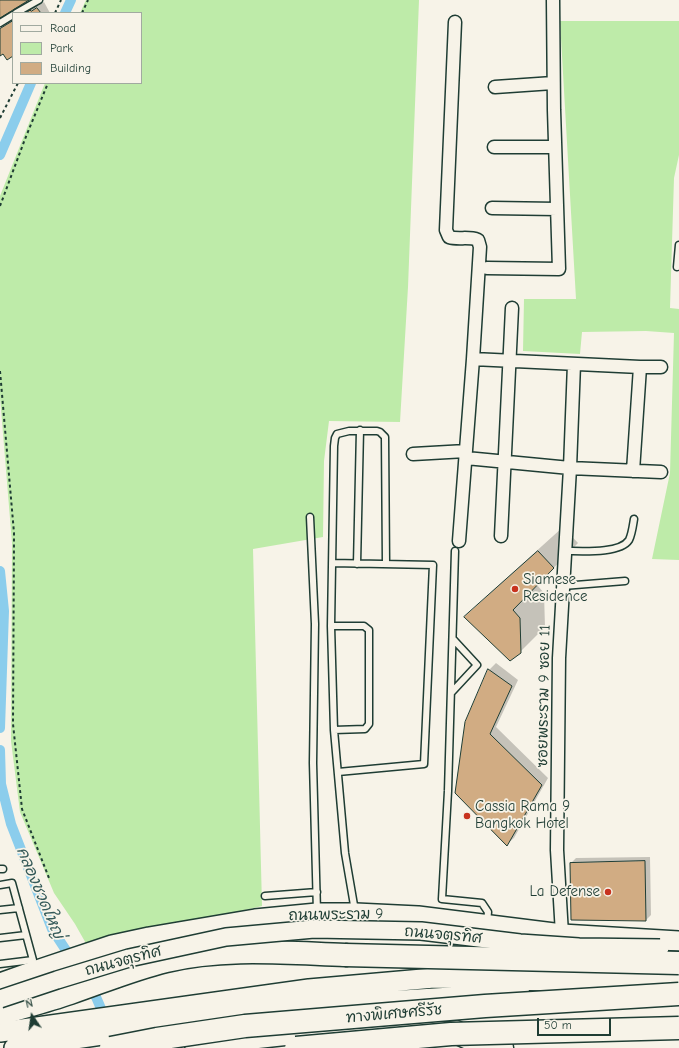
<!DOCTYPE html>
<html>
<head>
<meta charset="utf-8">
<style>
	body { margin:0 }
	#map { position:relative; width:679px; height:1048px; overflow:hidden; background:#f7f3e8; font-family:"Comic Neue",sans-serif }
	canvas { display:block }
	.legend { position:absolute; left:12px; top:12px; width:130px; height:72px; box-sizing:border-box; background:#f7f3e8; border:1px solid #a1aaa0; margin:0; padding:5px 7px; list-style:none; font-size:12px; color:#1f3d34 }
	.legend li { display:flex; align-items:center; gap:8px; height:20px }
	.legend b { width:20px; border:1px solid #a1aaa0 }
	.north { position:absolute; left:12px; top:996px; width:40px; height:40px; -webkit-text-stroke:3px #f7f3e8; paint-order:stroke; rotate:347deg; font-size:11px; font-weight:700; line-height:16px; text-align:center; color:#1f3d34 }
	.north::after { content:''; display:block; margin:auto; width:14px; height:18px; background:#1f3d34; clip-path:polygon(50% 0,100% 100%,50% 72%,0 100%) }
	.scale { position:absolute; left:537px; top:1018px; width:74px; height:18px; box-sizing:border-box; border:2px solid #1f3d34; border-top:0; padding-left:5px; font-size:12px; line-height:14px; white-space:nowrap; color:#1f3d34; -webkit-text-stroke:3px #f7f3e8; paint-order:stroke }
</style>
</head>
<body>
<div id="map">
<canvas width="679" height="1048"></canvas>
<ul class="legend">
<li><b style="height:5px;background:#f7f3e8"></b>Road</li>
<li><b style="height:11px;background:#beeba9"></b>Park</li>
<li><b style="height:11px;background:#d1ac83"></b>Building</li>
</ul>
<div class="north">N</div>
<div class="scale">50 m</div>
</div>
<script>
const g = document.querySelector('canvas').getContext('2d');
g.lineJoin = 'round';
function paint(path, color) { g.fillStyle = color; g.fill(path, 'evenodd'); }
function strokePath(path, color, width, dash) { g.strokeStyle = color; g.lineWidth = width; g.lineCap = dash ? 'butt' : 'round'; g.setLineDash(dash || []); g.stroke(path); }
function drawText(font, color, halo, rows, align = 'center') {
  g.font = font + ' "Comic Neue","Playpen Sans Thai",sans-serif'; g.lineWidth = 3.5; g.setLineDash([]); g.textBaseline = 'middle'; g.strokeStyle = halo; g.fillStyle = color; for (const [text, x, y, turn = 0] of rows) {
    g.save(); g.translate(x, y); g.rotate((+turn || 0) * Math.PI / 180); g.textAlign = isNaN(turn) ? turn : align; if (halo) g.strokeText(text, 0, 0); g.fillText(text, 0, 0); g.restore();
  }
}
const green = new Path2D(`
	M86,0H419L408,287L400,422L329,421L324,461L323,537L253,549L262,906L88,947L75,924L54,893L20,812L11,741L12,543L0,397V196L45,83H141V13H80Z
	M560,21H679V155L674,178L670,308L679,309V560L652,559L670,473L674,333L646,331L582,332L580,354L523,351L524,299H576Z`);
const shadow = new Path2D(`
	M44,2L50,13H24L37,4L38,6Z
	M13,20V55L3,53L0,55V28Z
	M563,527L578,543L537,585L544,593L545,627L520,652L466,617L490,593Z
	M496,663L518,680L496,727L548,778L514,838L507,844L466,722L489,670Z
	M650,857L651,915L646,920L571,863L576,858Z`);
const canal = new Path2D(`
	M65,13L71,0
	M0,155L31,83
	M0,571L4,611L0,728
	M0,750L1,784L11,824L52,929L73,961
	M88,985L96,997L106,1020`);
const building = new Path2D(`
	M0,0H29L0,18Z
	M37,8L41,13H26L30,10L31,11Z
	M13,21V56L7,60L3,54L0,56V29Z
	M538,551L554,568L513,610L520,618L521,653L510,661L464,617Z
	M488,669L512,686L490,734L542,785L507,846L455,793L465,722Z
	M645,861L646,921L571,920L570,863Z`);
const path = new Path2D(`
	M55,13L61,0
	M82,13L88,0
	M0,118L18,83
	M0,206L25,139L48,83
	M0,371L14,533L13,724L22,809L49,878`);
const lane = new Path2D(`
	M16,13L39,0
	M0,23L13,15
	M677,267L679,245
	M310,517L315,624L313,763L317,912
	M455,551L448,791L442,899L482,903L488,912L487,922
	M565,551C581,551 620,554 629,540C632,534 633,525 634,519
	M332,563L433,565L424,764L338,772
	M357,564L360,430
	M563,586L625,581
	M331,626H364L369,630V724L365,729L334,730
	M451,693L477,665L453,639
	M0,869H3
	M0,885L12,883L33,960L0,964
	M265,896L317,892
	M0,910L19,908
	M355,911L345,853L334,730L331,626L334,446L335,438L337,434L349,431H377L380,432L385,437L386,564
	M0,938L26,935`);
const street = new Path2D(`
	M455,22L446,230L449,237C459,240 468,236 478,240L480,247L473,359L459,541
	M495,87L553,83
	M494,147H555
	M492,208L557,209
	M487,268L559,269L554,110L553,0
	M473,359L640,367
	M413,454L466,451
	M466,458L570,468L661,472
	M633,471L640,367H661
	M501,536L512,308
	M562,934L557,850L559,658L570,468L574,364`);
const secondary = new Path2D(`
	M194,1048L208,1045L363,1028L374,1031`);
const primary = new Path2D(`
	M0,983L34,971L112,945L149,937L255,919L317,913H356L418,916L562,934L679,941
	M0,1032L309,989L434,978L548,981L679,980
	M14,1048L191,1022L322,1005L484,995L520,994`);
const highway = new Path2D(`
	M388,1000L477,1042L492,1046L502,1048
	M0,1014C23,1007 47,1001 70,993C102,982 133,969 166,961C224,947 286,953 345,955
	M363,1028L436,1024`);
const secondaryBridge = new Path2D(`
	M0,999L57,980L129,958L226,937L314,929L421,931L520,943L579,947L660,948`);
const highwayBridge = new Path2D(`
	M345,955L679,963
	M111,1048L157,1039L245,1026L485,1006L679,994
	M296,1048L451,1034L679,1028`);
const markers = [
	[515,589,4,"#c8321e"],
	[467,816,4,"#c8321e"],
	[608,892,4,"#c8321e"]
];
const poiNames = [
	["Siamese",523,580],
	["Residence",523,597],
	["Cassia Rama 9",475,807],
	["Bangkok Hotel",475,824],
	["La Defense",600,892,"right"]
];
const streetNames = [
	["ซอยพระราม 9 ซอย 11",544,696,-89],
	["ถนนพระราม 9",336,915,-1],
	["ถนนจตุรทิศ",443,935,5],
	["ถนนจตุรทิศ",123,961,-15],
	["ทางพิเศษศรีรัช",394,1014,-5]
];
const waterNames = [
	["คลองชวดใหญ่",40,893,67]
];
paint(green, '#beeba9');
paint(shadow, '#0003');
strokePath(canal, '#8bcdec', 10);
paint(building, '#d1ac83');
strokePath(building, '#1f3d34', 1);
strokePath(lane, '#1f3d34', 9);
strokePath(street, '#1f3d34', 15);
strokePath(secondary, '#1f3d34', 20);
strokePath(primary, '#1f3d34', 22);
strokePath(highway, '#1f3d34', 25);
strokePath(path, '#1f3d34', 2, [3, 3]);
strokePath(lane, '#f7f3e8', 6);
strokePath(street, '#f7f3e8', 12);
strokePath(secondary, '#f7f3e8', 17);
strokePath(primary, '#f7f3e8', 19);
strokePath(highway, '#f7f3e8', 22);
strokePath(secondaryBridge, '#1f3d34', 20, []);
strokePath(highwayBridge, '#1f3d34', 25, []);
strokePath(secondaryBridge, '#f7f3e8', 17);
strokePath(highwayBridge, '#f7f3e8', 22);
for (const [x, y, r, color] of markers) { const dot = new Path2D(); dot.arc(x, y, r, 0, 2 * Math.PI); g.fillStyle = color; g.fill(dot); strokePath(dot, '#f7f3e8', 1.5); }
drawText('15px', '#1f3d34', '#f7f3e8', poiNames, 'left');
drawText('15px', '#1f3d34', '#f7f3e8', streetNames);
drawText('italic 16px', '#355a59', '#f7f3e8', waterNames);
</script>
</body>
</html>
